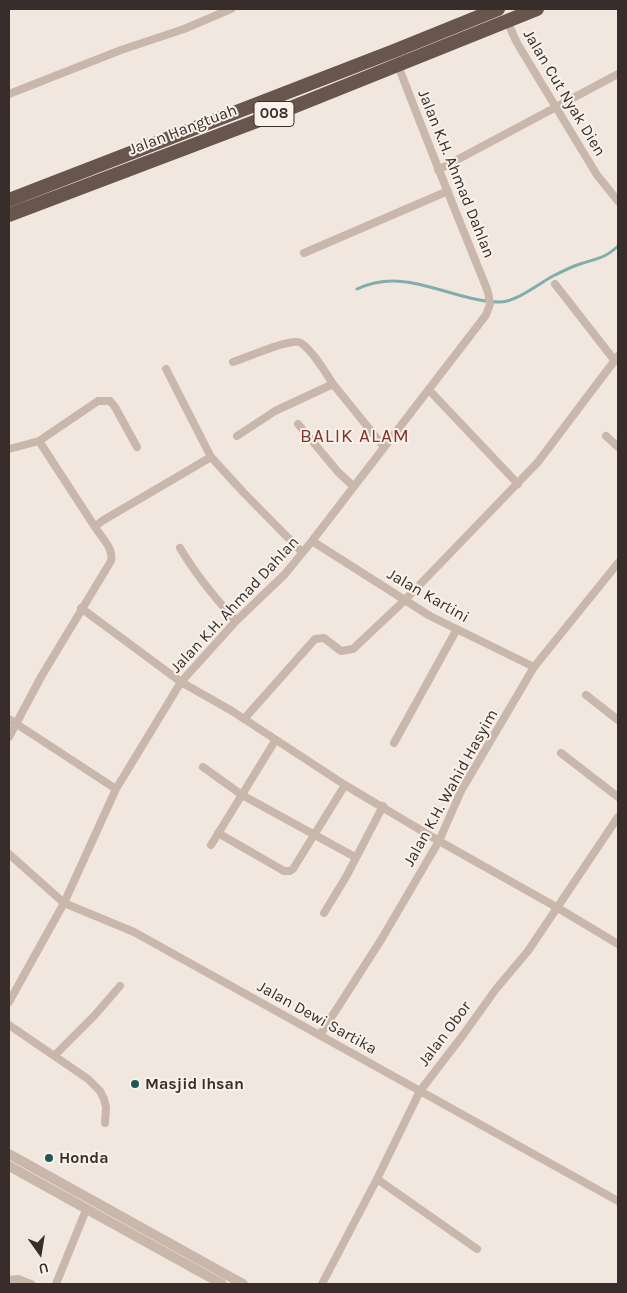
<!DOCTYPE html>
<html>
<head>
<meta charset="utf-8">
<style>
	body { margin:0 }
	#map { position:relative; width:627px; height:1293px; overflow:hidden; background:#f2e7df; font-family:Karla,sans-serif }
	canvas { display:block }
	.frame { position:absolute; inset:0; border:10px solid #382d2a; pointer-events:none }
	.north { position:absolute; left:15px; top:1228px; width:50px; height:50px; -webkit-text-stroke:4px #f9f2eb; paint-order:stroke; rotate:167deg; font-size:14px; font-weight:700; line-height:20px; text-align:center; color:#382d2a }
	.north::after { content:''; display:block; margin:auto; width:18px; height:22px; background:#382d2a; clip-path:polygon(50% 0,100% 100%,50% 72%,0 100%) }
</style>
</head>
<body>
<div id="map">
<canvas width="627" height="1293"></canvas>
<div class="frame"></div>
<div class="north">U</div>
</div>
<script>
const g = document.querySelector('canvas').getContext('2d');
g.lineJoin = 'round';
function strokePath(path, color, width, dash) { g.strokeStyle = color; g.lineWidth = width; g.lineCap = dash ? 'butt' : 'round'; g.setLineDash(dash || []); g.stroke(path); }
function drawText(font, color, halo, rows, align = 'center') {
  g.font = font + ' Karla,sans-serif'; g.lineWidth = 4; g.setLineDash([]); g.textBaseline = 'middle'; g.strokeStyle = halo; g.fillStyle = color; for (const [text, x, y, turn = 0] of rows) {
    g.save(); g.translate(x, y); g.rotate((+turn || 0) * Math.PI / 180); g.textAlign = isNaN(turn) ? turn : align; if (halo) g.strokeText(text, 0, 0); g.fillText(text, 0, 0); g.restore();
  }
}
const stream = new Path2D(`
	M357,289C406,266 448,300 498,302C515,303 538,284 553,276C561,272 569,268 577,265C596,258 603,260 618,246`);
const minor = new Path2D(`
	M507,21L517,43L597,175L618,201
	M9,94L121,50L184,29L231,9
	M438,170L618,74
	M304,253L448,191
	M555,284L615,361
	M233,362C246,358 292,337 301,343C313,351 325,372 333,384
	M166,369L211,457L243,492L302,552
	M429,390L518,484
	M298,424L338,472L353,486
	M237,436L275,411L333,384L384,447
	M606,436L618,447
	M9,449L39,441
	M95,527L39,441L98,401H110L115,407L137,447
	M312,541L430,616L534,667
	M180,548C196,575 215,598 236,621
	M81,608L181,682L232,711L345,785L439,841L558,908L618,944
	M586,695L618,720
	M9,719L116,789
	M244,719L315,639L324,638L341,651L353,649L405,600L538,462L618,356
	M9,737L41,677L111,561C114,548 101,537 95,527L102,521L211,457
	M394,743L457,629
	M561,753L618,797
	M203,767L242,795L355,857
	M218,833L284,871H290L293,869L345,785
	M211,845L275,741
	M9,854L64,903L134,932L618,1201
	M324,913L346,877L383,806
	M9,1002L64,903L116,789L181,682L236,621L285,574L312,541L486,315L490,304L488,292C458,217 427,142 398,65
	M9,1025L88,1079L100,1091L104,1099L106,1107L105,1123
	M320,1035L381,940L439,841L461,791L534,667L618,563
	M54,1056L94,1016L120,986
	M377,1179L477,1249
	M9,1280L18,1279L31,1284
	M56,1284L86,1210
	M322,1284L377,1179L420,1091L463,1035L496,989L528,951L618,817`);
const tertiary = new Path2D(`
	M9,1154L243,1284
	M9,1166L222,1284`);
const trunk = new Path2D(`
	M9,200L394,51L498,9
	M9,215L278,113L537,9`);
const markers = [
	[135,1084,5,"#215757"],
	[49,1158,5,"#215757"]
];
const shields = [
	[274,114,40]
];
const shieldNames = [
	["008",274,114]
];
const streetNames = [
	["Jalan Cut Nyak Dien",564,93,59],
	["Jalan Hangtuah",183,130,-21],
	["Jalan K.H. Ahmad Dahlan",456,174,68],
	["Jalan Kartini",428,596,30],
	["Jalan K.H. Ahmad Dahlan",235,605,-47],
	["Jalan K.H. Wahid Hasyim",451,788,-61],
	["Jalan Dewi Sartika",317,1018,29],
	["Jalan Obor",445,1034,-53]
];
const poiNames = [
	["Masjid Ihsan",145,1084],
	["Honda",59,1158]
];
const quarterNames = [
	["BALIK ALAM",355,437]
];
strokePath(stream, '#7faeac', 3);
strokePath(minor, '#cab7ab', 8);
strokePath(tertiary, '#cab7ab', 10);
strokePath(trunk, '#68554e', 14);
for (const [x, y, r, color] of markers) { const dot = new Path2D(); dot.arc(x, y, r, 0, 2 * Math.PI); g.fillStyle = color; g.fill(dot); strokePath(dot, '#f9f2eb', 2); }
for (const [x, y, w] of shields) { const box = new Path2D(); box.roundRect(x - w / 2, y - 12.5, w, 25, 4); g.fillStyle = '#f9f2eb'; g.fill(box); strokePath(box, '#382d2a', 1); }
drawText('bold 15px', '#382d2a', null, shieldNames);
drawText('16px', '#382d2a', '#f9f2eb', streetNames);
drawText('bold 16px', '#382d2a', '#f9f2eb', poiNames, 'left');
g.letterSpacing = '1px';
drawText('19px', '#833527', '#f9f2eb', quarterNames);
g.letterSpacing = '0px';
</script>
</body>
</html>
